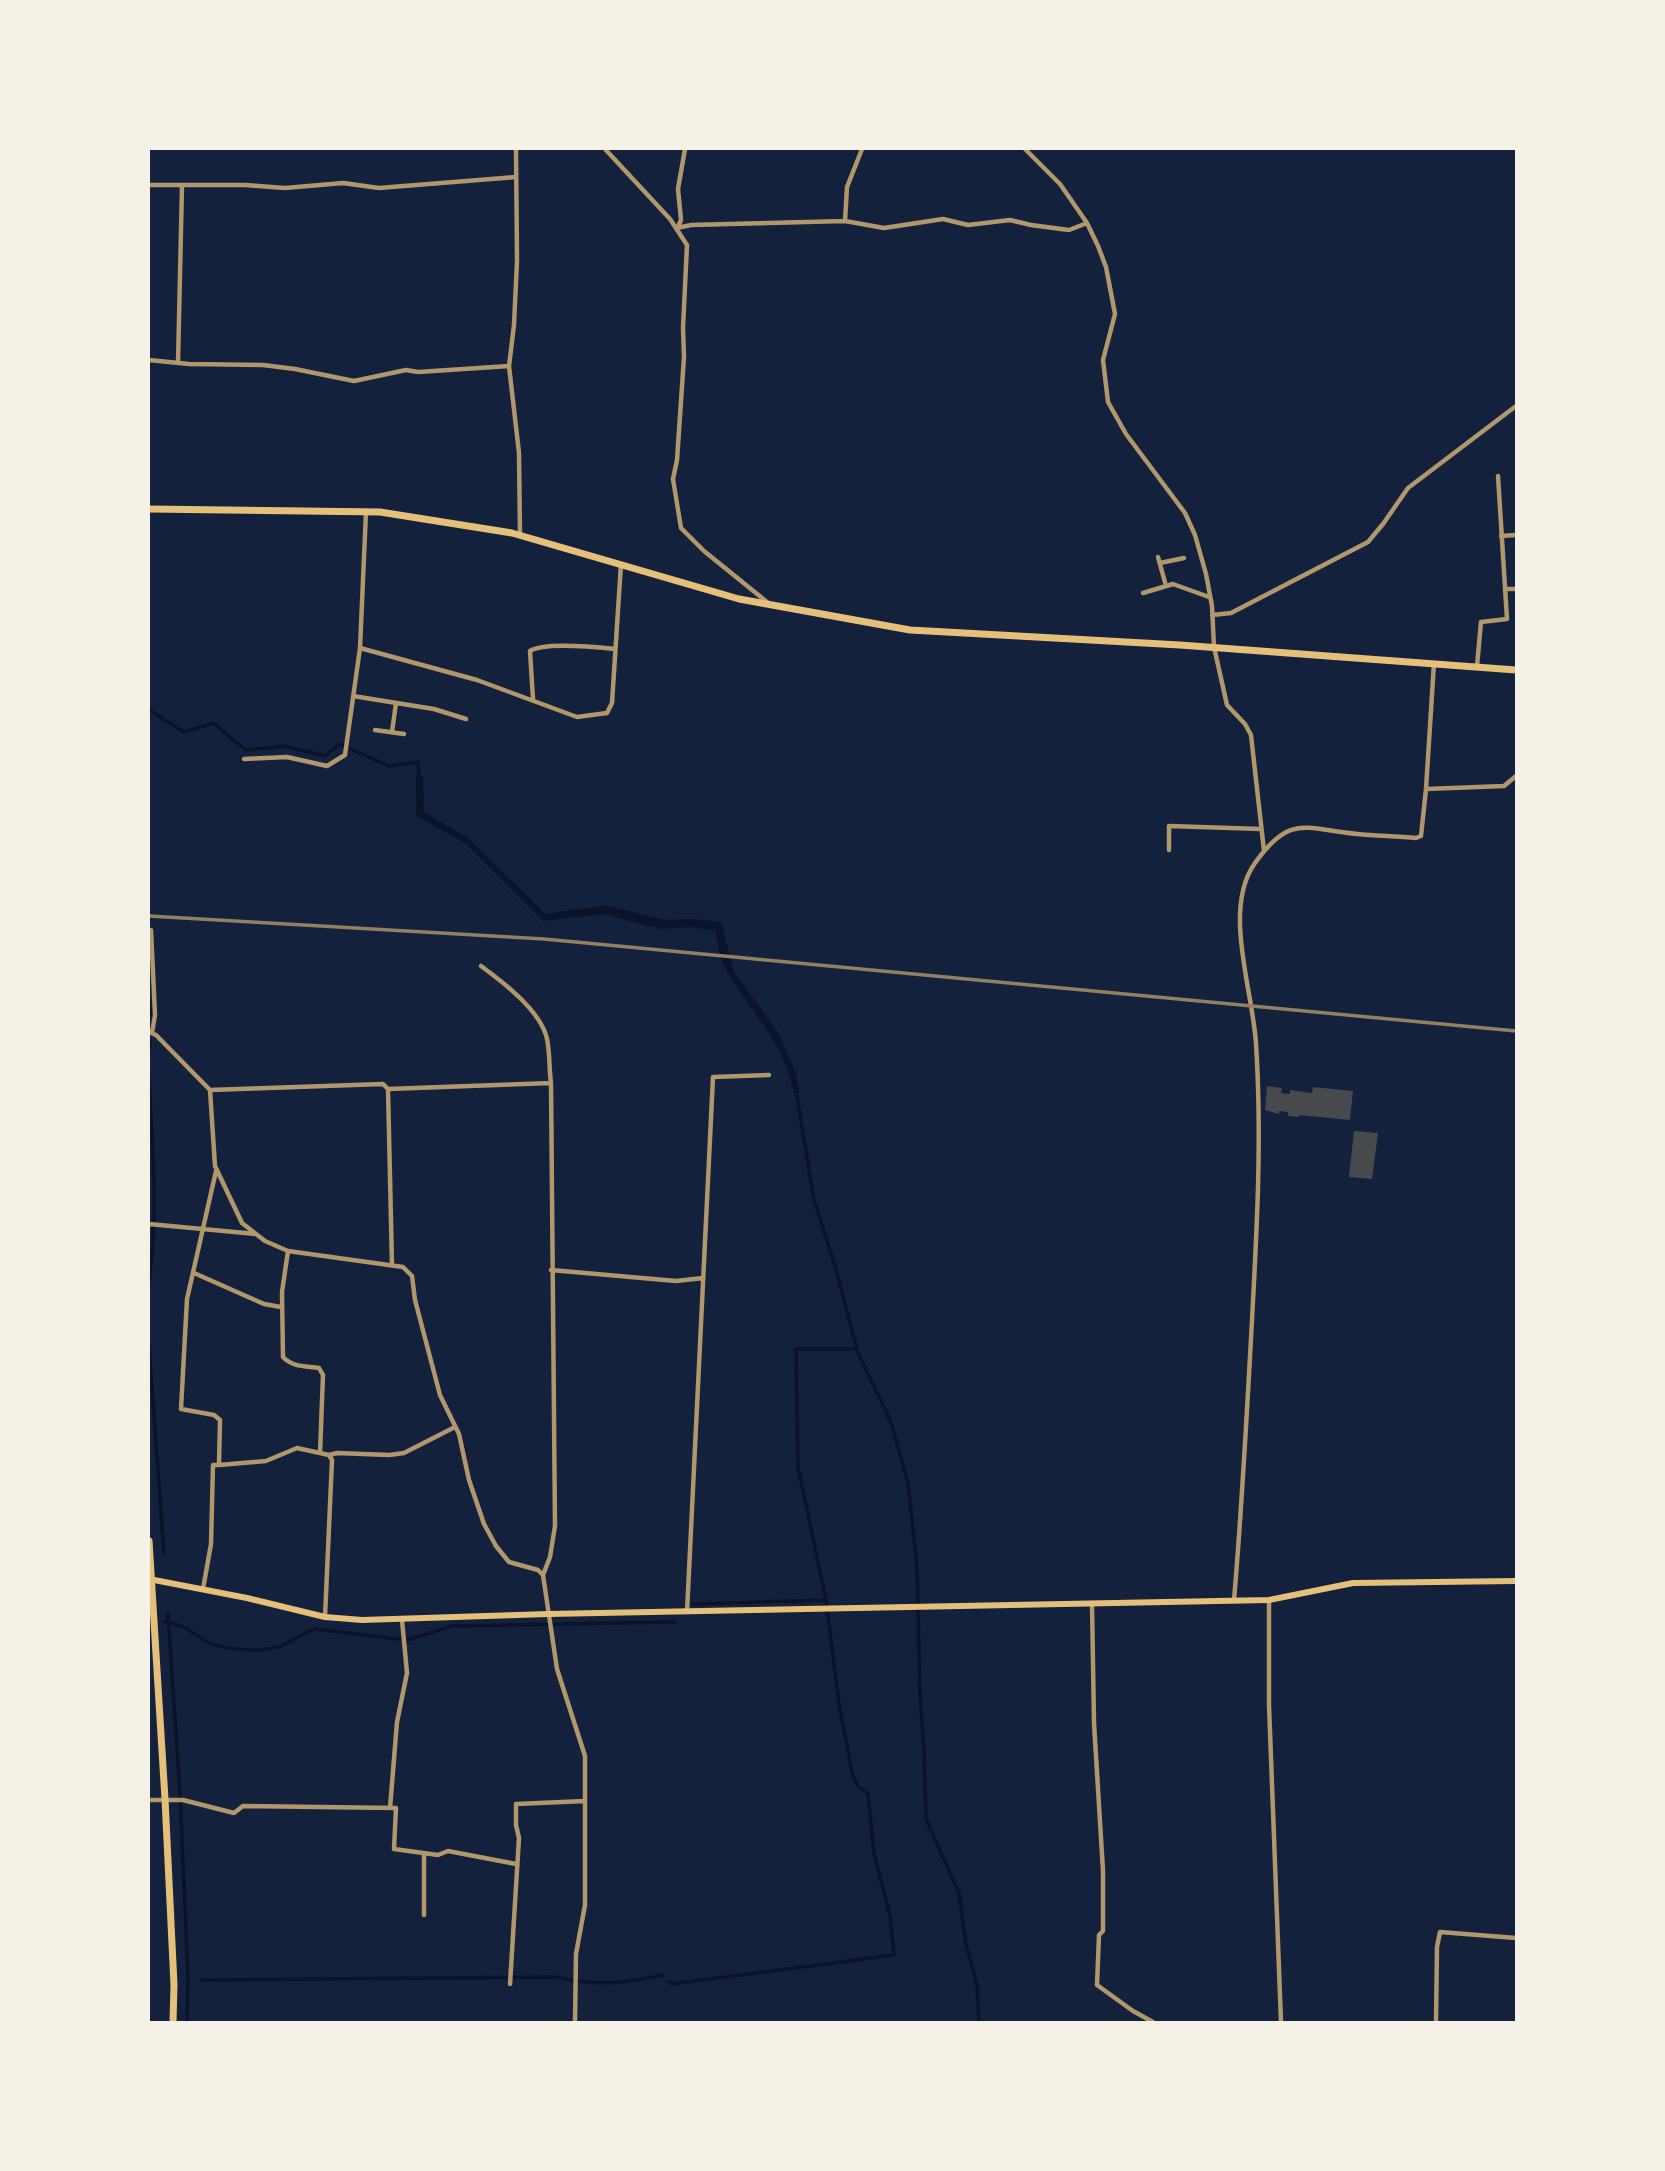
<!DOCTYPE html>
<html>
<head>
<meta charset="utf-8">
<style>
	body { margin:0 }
	#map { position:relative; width:1665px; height:2171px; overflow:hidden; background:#14213d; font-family:Rubik,sans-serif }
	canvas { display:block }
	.frame { position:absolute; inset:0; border:150px solid #f6f1e7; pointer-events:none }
</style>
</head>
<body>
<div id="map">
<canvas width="1665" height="2171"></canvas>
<div class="frame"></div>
</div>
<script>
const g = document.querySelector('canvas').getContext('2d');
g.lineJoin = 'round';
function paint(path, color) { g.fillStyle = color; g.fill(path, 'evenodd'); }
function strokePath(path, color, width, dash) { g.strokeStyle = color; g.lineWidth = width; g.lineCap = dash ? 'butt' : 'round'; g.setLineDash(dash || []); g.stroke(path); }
const water = new Path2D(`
	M416,776H423L424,812L468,838L545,914L605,905L665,920L693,919L721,922L734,972L777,1031L795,1070L800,1093H794C783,1041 754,1016 728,973C720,961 718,945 715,931L691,927L661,929L602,914L543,921L465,843L416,816Z`);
const stream = new Path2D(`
	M149,710L184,732L213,723L246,750L285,746L325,756L339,744L389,766L418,762L419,780
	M149,1000L150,1015
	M149,1050L150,1041
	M149,1076C152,1144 159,1213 149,1281
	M796,1090L814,1200L835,1266L858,1353L891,1422L908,1483L917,1567L920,1695L924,1752L926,1819L959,1893L966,1944L977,1985L979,2022
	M149,1346L164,1553
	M693,1604L826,1600
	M168,1614L180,1794L188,1975L187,2022
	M165,1622C183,1623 194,1635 210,1643C229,1651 267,1653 286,1644C297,1638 304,1632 315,1629L407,1640L452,1626L675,1622
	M149,1623H150
	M201,1980L555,1977C600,1986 619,1984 663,1975
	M669,1982L672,1984L894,1955L890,1916L874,1854L868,1794L857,1785L852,1772L839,1704L826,1600L798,1467L796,1349H856`);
const building = new Path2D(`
	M1267,1086L1282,1088L1281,1093L1290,1094V1090L1312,1093L1313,1087L1353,1091L1350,1120L1299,1115V1117L1288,1116V1112L1279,1111V1114L1265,1110Z
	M1354,1131L1378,1133L1372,1179L1349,1177Z`);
const minor = new Path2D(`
	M516,149L517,261L514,325L509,366L519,453L520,535
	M605,149L670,219L687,245L683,328L684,357L677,460L673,479L681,528L704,551L767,602
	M1025,149L1060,184L1087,223L1098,246L1106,267L1115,314L1103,360L1108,402L1126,434L1185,513L1195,535L1206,574L1212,606L1214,647L1227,705L1245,724L1251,735L1264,851
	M149,185H245L285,188L343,183L379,188L516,177
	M845,221L847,187L862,149
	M678,227L681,220L678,189L685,149
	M677,228L691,225L845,221L884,228L943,219L968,225L1010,220L1031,225L1069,230L1087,223
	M149,360L189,364L263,365L295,369L354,381L406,370L418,372L509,366
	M178,363L182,186
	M1501,536L1516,535
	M1158,557L1166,586
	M1160,563L1184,558
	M1505,589H1516
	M1143,593L1173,584L1209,597
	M1212,615L1231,613L1368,542L1383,524L1408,488L1516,406
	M360,648L477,680L577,717L607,713L612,703L621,564
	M1477,666L1481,622L1507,619L1498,476
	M353,696L434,709L466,719
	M533,699L530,651C544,642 596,647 615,649
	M375,730L404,734
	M392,732L396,703
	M244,759L287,757L327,766L345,755L360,648L366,512
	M1426,789L1504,786L1516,776
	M1169,850V826L1261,829
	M149,930H151L155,1015L152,1033
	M481,966C503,982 541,1011 547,1039C550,1053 549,1069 551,1083
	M149,1032L156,1035L210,1090L215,1166L242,1223L265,1241L288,1251L403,1267L412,1276L415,1300L440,1395L459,1434L469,1480L484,1524L496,1546L509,1562L538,1570L543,1575L557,1669L585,1756V1905L576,1954L575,2022
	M388,1089L392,1265
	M210,1090L383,1084L388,1089L551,1083L555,1526L550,1557L543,1575
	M216,1171L187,1299L181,1409L214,1415L220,1420L219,1465L266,1461L297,1448L329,1455L332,1460L325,1617
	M149,1224L256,1234
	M288,1251L282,1292L283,1357C292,1367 306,1366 319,1368L323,1375L320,1453
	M551,1270L676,1281L703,1278
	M194,1273L264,1304L281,1307
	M329,1455L337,1453L389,1455L404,1453L455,1427
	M203,1589L211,1544L213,1465H219
	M1234,1600C1242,1507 1247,1413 1252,1320C1257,1228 1262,1136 1256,1044C1253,990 1222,909 1255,863C1291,812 1307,830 1357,834C1377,836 1396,836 1416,838L1421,836L1426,789L1434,663
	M1269,1600V1705L1281,2022
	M1092,1603L1094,1723L1103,1871V1931L1099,1935L1097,1985L1133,2011L1153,2022
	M687,1612L713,1077L769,1075
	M149,1800H183L234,1813L243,1806L396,1808L394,1849L438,1855L448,1851L516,1864
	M390,1808L397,1722L407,1673L402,1620
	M424,1854V1915
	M510,1984L519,1838L516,1825V1804L585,1801
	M1436,2022L1437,1947L1440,1932L1516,1938`);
const secondary = new Path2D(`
	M149,1579L247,1598L325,1617L362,1620L548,1614L1269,1600L1353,1583L1516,1581`);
const primary = new Path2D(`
	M149,1541L165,1799L174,1985L173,2022`);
const trunk = new Path2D(`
	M149,509L380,512L512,533L739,599L910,630L1180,645L1516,670`);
const rail = new Path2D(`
	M149,916L544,939L1516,1031`);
paint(water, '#0b132b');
strokePath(stream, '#0b132b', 3.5);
paint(building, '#48494c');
strokePath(minor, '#b1986c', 4.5);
strokePath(secondary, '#e5c07b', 6);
strokePath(primary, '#e5c07b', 7);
strokePath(trunk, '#e5c07b', 7);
strokePath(rail, '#918062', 3.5);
</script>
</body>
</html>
